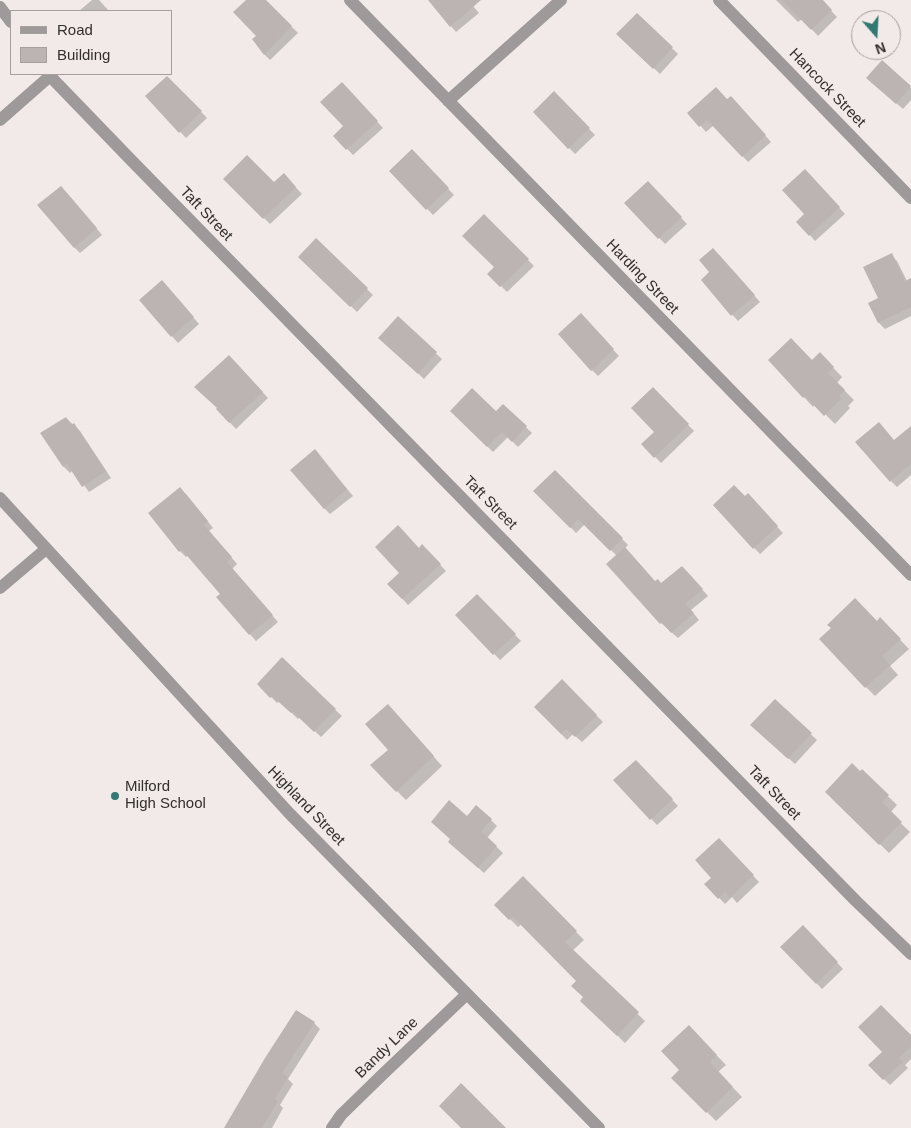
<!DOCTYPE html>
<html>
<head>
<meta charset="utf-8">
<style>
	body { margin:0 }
	#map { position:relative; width:911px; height:1128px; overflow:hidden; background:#f2eae8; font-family:Arial,sans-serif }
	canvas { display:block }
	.legend { position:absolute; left:10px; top:10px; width:162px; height:65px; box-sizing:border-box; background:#f2eae8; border:1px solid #a59f9e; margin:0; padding:6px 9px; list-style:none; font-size:15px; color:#322f2e }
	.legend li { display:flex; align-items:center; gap:10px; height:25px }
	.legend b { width:25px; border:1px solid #a59f9e }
	.north { position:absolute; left:851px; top:10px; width:50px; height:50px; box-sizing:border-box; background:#f2eae8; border:1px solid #a59f9e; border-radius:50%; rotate:161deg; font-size:14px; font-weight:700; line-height:20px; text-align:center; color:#322f2e }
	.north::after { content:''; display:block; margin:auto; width:18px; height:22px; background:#317973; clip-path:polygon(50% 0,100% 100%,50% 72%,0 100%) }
</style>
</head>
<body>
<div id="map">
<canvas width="911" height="1128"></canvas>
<ul class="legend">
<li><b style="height:6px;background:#9d9a99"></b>Road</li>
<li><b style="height:14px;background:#bcb4b2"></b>Building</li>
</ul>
<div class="north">N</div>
</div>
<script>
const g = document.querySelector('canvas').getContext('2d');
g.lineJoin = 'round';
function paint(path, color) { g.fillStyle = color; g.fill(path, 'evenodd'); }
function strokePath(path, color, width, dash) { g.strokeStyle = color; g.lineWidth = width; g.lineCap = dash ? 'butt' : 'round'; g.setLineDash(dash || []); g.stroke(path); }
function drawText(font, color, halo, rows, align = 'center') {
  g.font = font + ' Arial,sans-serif'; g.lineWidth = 4; g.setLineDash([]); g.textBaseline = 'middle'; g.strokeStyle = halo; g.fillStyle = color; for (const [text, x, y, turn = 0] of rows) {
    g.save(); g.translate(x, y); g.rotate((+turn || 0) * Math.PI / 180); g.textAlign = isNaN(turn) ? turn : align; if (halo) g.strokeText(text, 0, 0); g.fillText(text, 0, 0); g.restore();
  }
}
const shadow = new Path2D(`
	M92,0H99L109,11H79Z
	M248,0H265L298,33L270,60L264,54L258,36Z
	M429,0H468L479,13L456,32Z
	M776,0H821L837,17L818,36L802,19L798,22Z
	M637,14L678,54L660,74L618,34Z
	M882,62L911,88V100L903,109L874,84Z
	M167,77L207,118L186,138L147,96Z
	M348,90L383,128L353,155L335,136L345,126Z
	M554,93L595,135L575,154L534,112Z
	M727,101L737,104L771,142L748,162L714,125L706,132L689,113Z
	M412,151L454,195L433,215L391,171Z
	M284,175L302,194L270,224L225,179L274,184Z
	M810,176L845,214L815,241L810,235L806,215Z
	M648,183L687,224L665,244L626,203Z
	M67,193L102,235L80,253L74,247Z
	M484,216L534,266L507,292L489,274L496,267Z
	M316,240L373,295L357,312L300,257Z
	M719,255L760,302L738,321L702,280L711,272Z
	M891,255L897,261L907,281H911V316L885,329L879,323L880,299Z
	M168,288L199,324L178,343L140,300Z
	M398,318L442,359L424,379L386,344Z
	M587,321L619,356L598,376L592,370Z
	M820,354L842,377L837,383L854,400L848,406L850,408L835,424L815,404L813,407L770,360L812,362Z
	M235,362L268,398L236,429L217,409Z
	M653,388L694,431L661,463L643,444L656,432Z
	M503,405L532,433L518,447L508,437L493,452L451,411L496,413Z
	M66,418L80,431L111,478L89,492L73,470L70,473L64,467Z
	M320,457L353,496L330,514L324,508Z
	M911,459V475L897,487L891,481Z
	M555,471L628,545L624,549L656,583L662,585L688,573L708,596L691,610L699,620L678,638L661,623L617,556L585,524L576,533L535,491Z
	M186,494L213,528L209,531L237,564L232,569L278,622L256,641L218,598L222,595L188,555L186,557L180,551Z
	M745,498L753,501L783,533L760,554L714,506Z
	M419,549L428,552L446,571L408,605L389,584L401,573Z
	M477,596L521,641L500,660L457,615Z
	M880,619L909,649L890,666L898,675L875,696L866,687L877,622Z
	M282,659L342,716L321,737L300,717L298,719L279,701L277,703L258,684Z
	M562,681L603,722L582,742L573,734L567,740L535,707Z
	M775,701L817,740L795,764L758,731Z
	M397,715L442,766L406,800L397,791L390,750Z
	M642,767L678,806L657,825L615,780Z
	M862,771L897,805L890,813L910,832L889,853L827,792Z
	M467,817L491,820L497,826L487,838L503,853L484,873L456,848L452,840Z
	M719,839L759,882L737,903L732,897L725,904L706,884L713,878Z
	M523,878L584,940L572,951L645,1021L625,1043L582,1001L585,997L578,981L522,924L518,927L496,905Z
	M803,927L843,969L822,989L782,947Z
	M314,1023L320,1029L288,1079L293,1084L280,1105L283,1108L272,1128H228Z
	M689,1027L726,1065L718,1072L742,1097L716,1121L673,1078L681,1070Z
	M911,1037V1059L905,1065L908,1068L890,1085L870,1065Z`);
const building = new Path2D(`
	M246,0H266L292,26L264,55L252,39L256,36L233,12Z
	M428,0H481L450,27Z
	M782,0H823L832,10L811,30Z
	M637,13L673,47L653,69L616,34Z
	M882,60L911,86L896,104L866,78Z
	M167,76L202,111L179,133L145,96Z
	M342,82L378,121L346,150L333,136L343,126L320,102Z
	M716,87L727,99L731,96L766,135L742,157L707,120L699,127L687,113Z
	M554,91L590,128L568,149L533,112Z
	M412,149L449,188L426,210L389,171Z
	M247,155L274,182L284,173L296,187L263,219L223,179Z
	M805,169L840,207L809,236L796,222L804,214L782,190Z
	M648,181L682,217L658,239L624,203Z
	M61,186L97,228L74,248L37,205Z
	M484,214L529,259L500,287L487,274L494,267L462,236Z
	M316,238L368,288L350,307L298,257Z
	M713,248L755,295L731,316L701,280L709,272L699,260Z
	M892,253L905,281L911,278V307L878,323L868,303L878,298L863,267Z
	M162,280L194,317L171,337L139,300Z
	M581,313L614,349L591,371L558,334Z
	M398,316L437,352L418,374L378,338Z
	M791,338L812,360L820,352L834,367L828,373L845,390L839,396L842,398L824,416L805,396L803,398L768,360Z
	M229,355L263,392L229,423L216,409L217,408L194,387Z
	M653,387L689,424L654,458L641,444L654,432L631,408Z
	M472,388L496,411L503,404L527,426L512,442L502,432L487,447L450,411Z
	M66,417L71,425L74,423L106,471L82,487L67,464L63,467L40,433Z
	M879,422L894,440L911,426V464L890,482L855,442Z
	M315,449L347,489L324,509L290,470Z
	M555,470L623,538L610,551L578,519L570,528L533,491Z
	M734,485L745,496L748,493L778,526L753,549L713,505Z
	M180,487L208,521L204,525L232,557L227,562L273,615L249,635L216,597L220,594L182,550L179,552L148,513Z
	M398,525L419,548L422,544L441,564L402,599L387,584L399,573L375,547Z
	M625,547L655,581L658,579L661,583L682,566L703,589L685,604L694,613L671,633L662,622L660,624L606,564Z
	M477,594L516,634L493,655L455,615Z
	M855,598L877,621L880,617L901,639L882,656L890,665L865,688L819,639L831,628L827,625Z
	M282,657L336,709L314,732L293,712L291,713L272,696L270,698L257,684Z
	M562,679L597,715L575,737L566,729L561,734L534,707Z
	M775,699L812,733L788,759L750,725Z
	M388,704L434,756L396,792L370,765L388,750L365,724Z
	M636,760L673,799L650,820L613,780Z
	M852,763L860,771L862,769L889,795L882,802L902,822L879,845L825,792Z
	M449,800L467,816L476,805L492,819L481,831L497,846L478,868L448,842L450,839L431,822Z
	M719,838L754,875L730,898L725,892L718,899L704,884L711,878L695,860Z
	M523,876L577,931L565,942L639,1012L617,1036L580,1001L583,997L571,986L576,981L513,917L509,920L494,905Z
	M803,925L838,962L816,984L780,947Z
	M881,1005L911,1035V1047L899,1058L903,1062L883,1080L868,1065L882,1052L858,1027Z
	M296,1010L315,1022L282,1073L288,1077L275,1099L278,1101L262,1128H224L265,1058Z
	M689,1025L717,1055L710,1062L733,1087L706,1113L671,1078L679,1070L661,1051Z
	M461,1083L506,1128H461L439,1106Z`);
const lane = new Path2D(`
	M0,588L46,549`);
const street = new Path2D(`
	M350,0L911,575
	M719,0L911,198
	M0,7L11,22
	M48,74L132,161L856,901L911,954
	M448,101L561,0
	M0,120L50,76
	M0,498L290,814L599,1128
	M332,1128L341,1115L381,1076L467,994`);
const markers = [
	[115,796,5,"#317973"]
];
const streetNames = [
	["Hancock Street",827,88,46],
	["Taft Street",206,214,46],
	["Harding Street",642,277,46],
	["Taft Street",490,503,45],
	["Taft Street",774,793,46],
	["Highland Street",306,806,46],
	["Bandy Lane",387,1048,-44]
];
const poiNames = [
	["Milford",125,787],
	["High School",125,804]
];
paint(shadow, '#0003');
paint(building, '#bcb4b2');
strokePath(lane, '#9d9a99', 12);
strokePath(street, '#9d9a99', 12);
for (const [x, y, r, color] of markers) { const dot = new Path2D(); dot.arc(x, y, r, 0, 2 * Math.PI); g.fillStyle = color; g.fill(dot); strokePath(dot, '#f2eae8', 2); }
drawText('15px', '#322f2e', '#f2eae8', streetNames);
drawText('15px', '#322f2e', '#f2eae8', poiNames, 'left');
</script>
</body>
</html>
